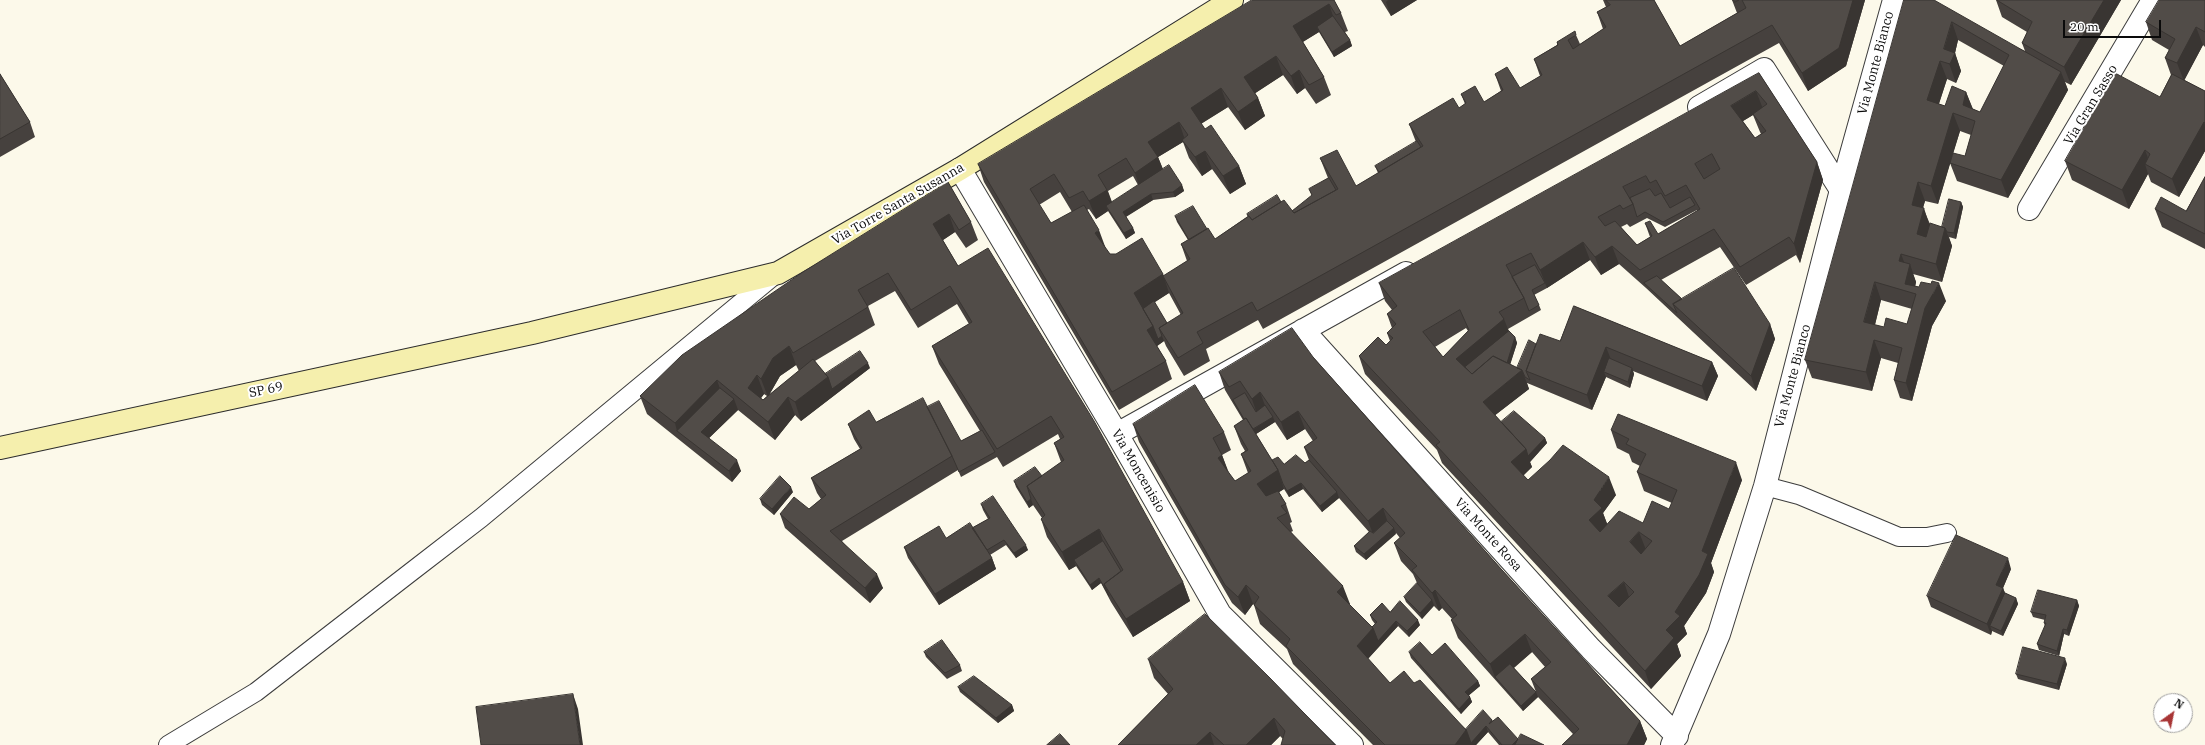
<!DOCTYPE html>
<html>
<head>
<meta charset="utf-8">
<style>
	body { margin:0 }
	#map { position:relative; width:2205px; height:745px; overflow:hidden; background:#fcf9ea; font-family:"IBM Plex Serif",serif }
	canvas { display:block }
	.north { position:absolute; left:2153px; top:693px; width:40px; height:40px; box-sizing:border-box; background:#fff; border:1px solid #9d9d9d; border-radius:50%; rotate:33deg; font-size:11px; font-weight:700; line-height:16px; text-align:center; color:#0a0a0a }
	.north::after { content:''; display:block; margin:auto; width:14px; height:18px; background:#a83535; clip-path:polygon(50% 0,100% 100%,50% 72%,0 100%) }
	.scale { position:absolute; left:2063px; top:20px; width:98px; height:18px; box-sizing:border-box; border:2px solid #0a0a0a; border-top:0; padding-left:5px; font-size:12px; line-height:14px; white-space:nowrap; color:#0a0a0a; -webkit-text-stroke:3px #fff; paint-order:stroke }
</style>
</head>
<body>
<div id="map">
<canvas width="2205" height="745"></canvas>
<div class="north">N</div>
<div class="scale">20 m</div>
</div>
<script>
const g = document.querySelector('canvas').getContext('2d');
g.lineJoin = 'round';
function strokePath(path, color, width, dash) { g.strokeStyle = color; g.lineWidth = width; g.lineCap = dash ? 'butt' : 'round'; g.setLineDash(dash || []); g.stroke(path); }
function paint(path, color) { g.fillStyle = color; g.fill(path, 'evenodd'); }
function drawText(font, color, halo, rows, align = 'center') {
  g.font = font + ' "IBM Plex Serif",serif'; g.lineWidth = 4; g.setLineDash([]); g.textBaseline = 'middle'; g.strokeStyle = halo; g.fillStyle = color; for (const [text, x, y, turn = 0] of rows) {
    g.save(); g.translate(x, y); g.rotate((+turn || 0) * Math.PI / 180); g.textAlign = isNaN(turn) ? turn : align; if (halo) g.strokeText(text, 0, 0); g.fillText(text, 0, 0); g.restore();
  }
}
const service = new Path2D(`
	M1765,486L1799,495L1899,537H1927L1947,533
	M168,745L256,692L411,572L481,518L777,273`);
const minor = new Path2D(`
	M1699,107L1764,69L1841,190
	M960,169L1117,434L1220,614L1352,745
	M2029,209L2153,0
	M1303,330L1591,649L1677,736
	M1117,434L1406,273
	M1672,745L1719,634L1765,486L1841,190L1894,0`);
const secondary = new Path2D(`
	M0,448L532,333L778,273L960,169L1232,0`);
const wall = new Path2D(`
	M1334,0L1341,13L1348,31L1345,32L1350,40L1352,46L1334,57L1319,32L1303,42L1324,77L1331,95L1316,104L1305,88L1297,94L1283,75L1255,93L1258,98L1265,116L1245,130L1228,107L1201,124L1205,129L1239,166L1246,184L1230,194L1212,169L1202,176L1189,158L1183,142L1158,157L1163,169L1182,185L1184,191L1175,197L1153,200L1126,217L1133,228L1135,233L1126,239L1108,211L1096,219L1089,209L1087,210L1106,249L1110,254L1163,274L1164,276L1187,261L1181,244L1188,240L1177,222L1175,216L1207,229L1215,239L1248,216L1247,214L1281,202L1292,211L1312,196L1309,189L1328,178L1320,158L1356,186L1378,173L1375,166L1416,142L1409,124L1459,108L1465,104L1461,94L1484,102L1501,91L1495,74L1520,88L1540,76L1534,59L1557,45V42L1576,35L1580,44L1603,29L1597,12L1606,7L1603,0H1654L1680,46L1737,13L1732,0H1865L1846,66L1808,91L1779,43L1263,329L1258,320L1206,349L1210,361L1184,376L1166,346L1164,341L1157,346L1166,361L1172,379L1119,410L984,182L978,164ZM1133,176L1138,185L1112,202L1108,191ZM1060,192L1072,212L1051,223L1039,205ZM1169,293L1181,315L1167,323L1154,302Z
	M1381,0H1417L1391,16Z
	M1904,0L2025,51L2022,43L2027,32L2002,17L1996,0H2121L2071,85L2065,82L2068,90L2008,198L1957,181L1950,163L1938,204L1925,201L1923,208L1930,224L1942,227L1961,202L1963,207L1956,239L1949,237L1952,246L1942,282L1913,274L1916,282L1915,286L1946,301L1932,326L1912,401L1900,398L1894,380L1898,363L1881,358L1872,391L1812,378L1805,360ZM1958,40L2004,66L1980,112L1973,109L1966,92L1945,106L1939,104L1947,79L1956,83L1961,71L1955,53ZM1960,131L1971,135L1965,156H1952ZM1881,300L1912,309L1907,324L1884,327L1875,325Z
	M2205,0V47L2203,45L2184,80L2205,91V151L2179,197L2151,182L2148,174L2129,209L2072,180L2065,161L2160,97L2171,75L2165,58L2169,50L2152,40L2146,22Z
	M1759,73L1817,162L1823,180L1800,263L1796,255L1746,285L1720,247L1661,280L1682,299L1770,324L1775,339L1756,391L1646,288L1619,264L1601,275L1590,260L1547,288L1534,295L1539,305L1541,310L1508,329L1509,331L1515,337L1517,343L1510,364L1517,368L1536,344L1560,341L1574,306L1712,362L1718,376L1707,401L1633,371L1634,374L1630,388L1606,377L1592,410L1532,385L1527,383L1529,389L1495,415L1501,422L1545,438L1547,443L1530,462L1532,467L1523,475L1528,480L1616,495L1603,513L1607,524L1643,523L1669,509L1672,503L1644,491L1637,472L1640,466L1632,462L1629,454L1617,448L1611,430L1742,480L1711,563L1714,572L1706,593L1684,626L1687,634L1677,644L1681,656L1651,689L1442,463L1437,450L1365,374L1359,356L1386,345L1390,341L1387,333L1392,328L1387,314L1392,310L1385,301L1379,283ZM1753,115L1760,132L1761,134L1755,138L1743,121ZM1697,210V211L1658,234L1645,223L1650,237L1637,245L1621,227L1627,224L1630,227L1647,218L1665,227ZM1466,328L1468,331L1443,357L1435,347Z
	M0,74L30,122L35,137L0,157Z
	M2205,177V249L2162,227L2155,209L2186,211Z
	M948,182L971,222L978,240L966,248L955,232L943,240L958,266L1183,582L1190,601L1133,637L1111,602L1101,583L1092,590L1076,566L1069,570L1047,537L1041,519L1042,518L1033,505L1029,508L1016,487L1014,481L1042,476L1061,462L1054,443L1060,439L1058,434L1003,467L997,457L961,477L958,470L842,541L883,588L870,603L785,528L780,514L809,509L821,499L817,493L811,478L860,449L854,439L848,424L876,422L927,407L961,441L980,431L939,364L932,346L969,324L957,304L918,328L895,291L868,306L875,325L815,361L825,374L870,368L801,421L795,415L775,440L738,410L709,438L741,471L732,482L647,414L640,396ZM796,365L799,371L769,395L780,376ZM764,394L767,396L763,400L761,398Z
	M1313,357L1502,570L1640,721L1647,739L1644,745H1562L1573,734L1538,697L1523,711L1458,638L1451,620L1452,619L1442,608L1439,611L1434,606L1422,619L1406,602L1404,597L1417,583L1413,574L1401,561L1394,543L1400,538L1396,533L1366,560L1356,552L1354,546L1369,532L1339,498L1322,512L1303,489L1289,497L1284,489L1279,492L1286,504L1292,522L1290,523L1293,531L1291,532L1350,604H1349L1372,627L1375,624L1372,620L1370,615L1390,612L1420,625L1409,637L1398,626L1368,659L1390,683H1414L1466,729L1492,720L1493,721L1518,739L1544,745H1499L1488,732L1476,745H1373L1293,664L1287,649L1260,624L1254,605L1253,604L1245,615L1232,603L1139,442L1133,424L1224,432L1231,450L1222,455L1228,472L1235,481L1248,473L1241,454L1245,451L1241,444L1234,426L1243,420L1225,390L1219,372ZM1275,422L1287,440L1305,429L1313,441L1304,447L1309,460L1305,463L1284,464L1272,460L1256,434ZM1532,652L1545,667L1531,679L1536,692L1514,668Z
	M793,492L774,515L762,505L760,499Z
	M981,504L1028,550L1016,558L1006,545L990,555L992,558L996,569L939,605L908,558L904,547L946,538L972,528L988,519L983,510Z
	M2011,569L2003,588L2005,593L2016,598L2018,604L2003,636L1992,631L1991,635L1931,607L1927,596Z
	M2077,600L2079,606L2069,636L2064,634L2059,656L2039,650L2037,644L2045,626L2044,623L2045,620L2033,617L2031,612Z
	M924,652L960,665L962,671L947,679L926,657Z
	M1409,652L1432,655L1478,681L1480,686L1469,695L1470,697L1472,702L1461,714L1411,658Z
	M1148,659L1335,745L1283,739L1280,736L1271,745H1118L1168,694L1154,678Z
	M2067,664L2059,690L2018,679L2016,674Z
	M958,687L1012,705L1014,711L998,723L960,692Z`);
const shadedWall = new Path2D(`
	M1388,0H1417L1391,16L1386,2Z
	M1853,0H1865L1846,66L1808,91L1802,73Z
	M2104,0H2121L2071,85L2064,67Z
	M1329,4L1335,22L1317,27L1319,32L1299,44L1293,26Z
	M1952,22L1958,40L1955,53L1961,71L1956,83L1944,49Z
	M2196,27L2203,45L2184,81L2177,63Z
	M1350,40L1352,46L1334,57L1332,52Z
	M1276,56L1283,75L1251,96L1244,77Z
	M1940,61L1947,79L1934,118L1927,100Z
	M1299,70L1305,88L1297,94L1291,76Z
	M2061,72L2068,90L2008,198L2001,180Z
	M1221,88L1228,107L1197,126L1191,108Z
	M1756,91L1763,109L1738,124L1731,106Z
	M1966,92L1973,110L1963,105Z
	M1258,98L1265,116L1245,130L1238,112Z
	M1953,113L1960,131L1938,204L1931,186Z
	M1179,122L1185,140H1182L1183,142L1158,157L1165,175L1141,191L1135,173L1148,142Z
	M2204,122L2205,124V151L2179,197L2172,179Z
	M2145,150L2151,167L2145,164L2148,174L2129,209L2122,190Z
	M1205,151L1212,169L1202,176L1195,157Z
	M1817,162L1823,180L1800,263L1794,244Z
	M1239,166L1246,184L1230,194L1223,176Z
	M1918,182L1925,201L1918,223L1912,205Z
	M1182,185L1184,191L1175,197L1173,192Z
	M1107,190L1114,208L1106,206L1108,211L1096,219L1089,201Z
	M1151,194L1153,200L1125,217L1123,212Z
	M1961,202L1963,207L1956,239L1954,233Z
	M1924,208L1930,227L1923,253L1917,234Z
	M949,214L955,232L940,242L933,224Z
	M1133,228L1135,233L1126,239L1124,233Z
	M1945,228L1952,246L1942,282L1936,264Z
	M1099,230L1106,249L1095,233Z
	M1583,242L1590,260L1547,288L1540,270Z
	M1612,246L1619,264L1601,275L1595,257Z
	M1901,254L1908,272L1899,261Z
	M1910,264L1916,282L1914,293L1905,284Z
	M1163,274L1169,293L1140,312L1134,293Z
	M1875,282L1881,300L1871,340L1864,322Z
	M1939,283L1946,301L1932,326L1912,401L1906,383L1925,308Z
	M1504,319L1511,337L1465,375L1456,359Z
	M1770,324L1775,339L1756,391L1751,376Z
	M1153,326L1162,336L1164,341L1153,349L1147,330Z
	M1515,337L1517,343L1506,378L1504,372Z
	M1874,340L1881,358L1872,391L1866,372Z
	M789,346L796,365L780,376L768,397L761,379L773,358Z
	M1606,347L1612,362L1604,372L1606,377L1592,410L1587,395Z
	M1712,362L1718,376L1707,401L1702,386Z
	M868,363L870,368L801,421L795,402L828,377Z
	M1632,368L1634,374L1630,388L1628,382Z
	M1522,370L1529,389L1489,420L1483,402Z
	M757,375L764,394L755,406L748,388Z
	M717,380L723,398L677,431L675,423Z
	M1260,392L1267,411L1258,417L1252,399Z
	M788,397L795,415L775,440L768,422Z
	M734,399L738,410L705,442L701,432Z
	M1298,411L1305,429L1287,440L1281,422Z
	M1273,417L1275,422L1253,436L1251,431Z
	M1545,438L1547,443L1530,462L1532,467L1518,481L1511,462L1526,449Z
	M1222,455L1229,473L1218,458Z
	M737,460L741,471L732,482L729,471Z
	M1736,462L1742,480L1711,563L1714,572L1706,593L1684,626L1687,634L1677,644L1681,656L1651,689L1645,671L1675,612L1702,551Z
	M1278,470L1284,489L1264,502L1257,484Z
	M1609,477L1616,495L1603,513L1608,526L1596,538L1589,520L1594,500Z
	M1301,483L1303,489L1289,497L1287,491Z
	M791,487L793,492L774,515L772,509Z
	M1337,492L1339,498L1322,512L1320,506Z
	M1031,499L1033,505L1029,508L1027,502Z
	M1383,508L1389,526L1375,539L1368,521Z
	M1394,528L1396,534L1366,560L1364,554Z
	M1099,529L1105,547L1074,560L1076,566L1069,570L1062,552Z
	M1639,532L1646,550L1637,561L1630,542Z
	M1026,545L1028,550L1016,558L1014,553Z
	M992,558L996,569L939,605L935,594Z
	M2008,558L2011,569L2003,588L2007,598L1990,626L1992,631L1991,635L1987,624L1996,585Z
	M877,574L883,588L870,603L865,588Z
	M1099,578L1101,583L1092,590L1090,585Z
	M1183,582L1190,601L1133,637L1126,619Z
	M1624,582L1630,600L1614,614L1608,596Z
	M1246,585L1253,604L1245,615L1238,597Z
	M1343,586L1350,604L1343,610L1337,592Z
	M1435,590L1442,608L1439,611L1432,593Z
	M2016,598L2018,604L2003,636L2001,631Z
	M1432,600L1434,605L1422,619L1420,613Z
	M2077,600L2079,606L2069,636L2067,630Z
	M1418,620L1420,625L1409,637L1407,631Z
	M1396,621L1398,626L1363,664L1357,646L1373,628Z
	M2063,629L2064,634L2059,656L2057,651Z
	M1525,634L1532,652L1498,681L1495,677L1490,664Z
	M2065,658L2067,664L2059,690L2057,684Z
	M1478,681L1480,686L1467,697L1465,692Z
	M1536,692L1538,697L1523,711L1521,706Z
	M573,694L578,709L583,745H580Z
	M1470,697L1472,702L1461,714L1459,709Z
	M1012,705L1014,711L998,723L996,718Z
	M1274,718L1280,736L1271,745H1246Z
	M1640,721L1647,739L1644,745H1627Z
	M1486,726L1488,732L1476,745H1472L1471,743Z
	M1466,730L1472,745H1455Z
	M1210,732L1214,745H1196Z
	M1518,739L1520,745H1512Z`);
const building = new Path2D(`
	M1252,0H1334L1341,13L1336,15L1329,4L1293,26L1324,77L1309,85L1299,70L1291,76L1276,56L1244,77L1258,98L1238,112L1221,88L1191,108L1205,129L1211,125L1239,166L1223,176L1205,151L1195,157L1182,140L1188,135L1179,122L1148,142L1158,157L1135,173L1126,158L1098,175L1107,190L1089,201L1083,191L1069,198L1054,174L1030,189L1051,223L1084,205L1099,230L1095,233L1110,254H1116L1142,238L1163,274L1134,293L1153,326L1147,330L1166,361L1112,392L978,164Z
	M1606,0H1654L1680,46L1746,8L1742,0H1853L1839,48L1802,73L1772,25L1257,311L1252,302L1197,332L1203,343L1178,358L1159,328L1183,313L1163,276L1190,259L1181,244L1208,228L1215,239L1249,216L1252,220L1284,200L1294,213L1338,189L1320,158L1337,150L1356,186L1423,146L1409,124L1453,98L1459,108L1466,103L1461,94L1475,86L1484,102L1503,90L1495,74L1507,67L1520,88L1542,75L1534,59L1558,45L1557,42L1575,31L1576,35L1568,40L1573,49L1606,27L1597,12L1610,5Z
	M1733,0H1739L1735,2Z
	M1904,0H1934L2061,72L2001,180L1950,163L1953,153L1965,156L1975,121L1953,113L1931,186L1918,182L1912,205L1924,208L1917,234L1926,237L1930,223L1945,228L1936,264L1901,254L1899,261L1910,264L1905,284L1919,287L1921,282L1931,284L1932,281L1939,283L1925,308L1906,383L1894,380L1902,348L1874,340L1866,372L1805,360ZM1952,22L2009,55L1980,112L1963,105L1966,92L1952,86L1945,106L1927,100L1940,61L1950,64L1955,53L1944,49ZM1875,282L1916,294L1907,324L1886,318L1884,327L1864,322Z
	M1997,0H2104L2064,67L2022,43L2032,22Z
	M2159,0H2205V32L2196,27L2177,63L2165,58L2175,39L2146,22Z
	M1333,16L1350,40L1332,52L1317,27Z
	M1759,73L1817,162L1794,244L1789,237L1740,267L1714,229L1640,270L1612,246L1595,257L1583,242L1540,270L1531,253L1506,265L1524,298L1499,312L1504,319L1456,359L1472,374L1493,356L1522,370L1483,402L1526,449L1511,462L1528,480L1550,460L1563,445L1609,477L1594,500L1602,508L1589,520L1600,532L1619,511L1643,523L1652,501L1669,509L1677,490L1637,472L1646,454L1626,444L1629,439L1611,430L1618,414L1736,462L1702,551L1708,554L1699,575L1675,612L1680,616L1666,630L1674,638L1645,671L1436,445L1440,442L1359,356L1378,337L1386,345L1393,338L1387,333L1396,324L1387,314L1397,306L1379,283ZM1756,91L1767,104L1753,114L1766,131L1755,138L1731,106ZM1712,154L1720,169L1704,179L1695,164ZM1646,176L1650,183L1656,180L1665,196L1686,185L1700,209L1658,234L1650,221L1645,223L1652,236L1637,245L1615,221L1605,226L1598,217L1620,205L1623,209L1633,204L1623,187ZM1460,310L1469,330L1443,357L1423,332ZM1639,532L1652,541L1641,554L1630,542ZM1624,582L1634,592L1619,607L1608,596Z
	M2115,73L2160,97L2172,74L2205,91V123L2204,122L2172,179L2145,164L2150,154L2145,150L2122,190L2065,161Z
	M0,74L30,122L0,139Z
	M1417,141L1421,147L1379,172L1375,166Z
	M1169,165L1182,185L1173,192L1151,194L1123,212L1133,228L1124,233L1106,206Z
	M2205,177V234L2155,209L2161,197L2186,211Z
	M1329,178L1336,190L1294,213L1292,211L1312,195L1309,189Z
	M948,182L971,222L959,230L949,214L933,224L958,266L988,248L1094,421L1183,582L1126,619L1104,584L1123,570L1099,529L1062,552L1041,519L1045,515L1027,486L1064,460L1054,443L1064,437L1051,416L997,449L932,346L972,322L950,286L911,310L888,273L858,290L868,307L793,353L789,346L773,358L761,379L757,375L748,388L763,400L813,359L828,377L795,402L788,397L768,422L717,380L675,423L640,396L682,355L803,272Z
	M1650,189L1655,196L1661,193L1670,208L1690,197L1695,205L1663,222L1645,212L1637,217L1633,204L1630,198Z
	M1277,195L1281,202L1252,220L1249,216H1248L1247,214Z
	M1949,199L1961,202L1954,233L1947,232L1945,228L1942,227Z
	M1193,206L1207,229L1189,240L1175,216Z
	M1535,265L1545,283L1532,290L1539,305L1529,311L1524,298L1512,277Z
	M1734,268L1770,324L1751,376L1673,304Z
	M1657,276L1682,299L1673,304L1677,313L1644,283Z
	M1154,301L1167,323L1159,328L1162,336L1158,339L1153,326L1143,309Z
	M1574,306L1712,362L1702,386L1606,347L1587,395L1526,371L1540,334L1560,341Z
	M1292,328L1313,357L1502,570L1640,721L1627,745H1562L1564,743L1579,729L1531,679L1551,662L1525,634L1490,664L1451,620L1457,615L1435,590L1432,593L1412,570L1417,566L1394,543L1405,533L1383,508L1368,521L1304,447L1317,438L1298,411L1281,422L1260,392L1252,399L1240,381L1229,387L1219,372Z
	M1509,331L1515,337L1507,363L1493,356L1472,374L1465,367Z
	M1529,340L1536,344L1526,371L1530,380L1525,377L1522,370L1517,368Z
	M860,351L868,363L832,389L828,377L825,374Z
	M1609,358L1632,368L1628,382L1604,372Z
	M1195,385L1224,432L1213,438L1222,455L1218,458L1235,481L1251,471L1241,454L1248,450L1234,426L1246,418L1278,470L1257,484L1266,496L1278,491L1286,504L1281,506L1287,513L1277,518L1343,586L1337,592L1373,628L1357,646L1390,683L1404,671L1414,683L1420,680L1466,730L1455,745H1385L1286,646L1290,639L1254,605L1259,597L1246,585L1238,597L1225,585L1133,424Z
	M720,388L734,399L701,432L737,460L729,471L677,431Z
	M1245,393L1256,412L1265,405L1273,417L1253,429L1246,418L1244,419L1233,400Z
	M923,398L952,456L830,531L877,574L865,588L780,514L794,497L809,509L826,495L811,478L862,448L848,424L869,410L876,422Z
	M939,401L961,441L982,430L995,452L959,472L956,465L952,456L927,407Z
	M1514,411L1545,438L1528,456L1526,449L1501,422Z
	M1296,455L1305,463L1309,460L1337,492L1320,506L1301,483L1287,491L1283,484L1278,470L1272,460L1278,457L1284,464Z
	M1035,467L1042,476L1027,486L1031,499L1027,502L1014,481Z
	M780,476L791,487L772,509L760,499Z
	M993,496L1026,545L1014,553L1004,540L987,550L972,528L990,518L981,504Z
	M1387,521L1394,528L1364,554L1354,546L1370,531L1373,533Z
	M970,523L992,558L935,594L904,547L939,526L946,538Z
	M1956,535L2008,558L1996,585L2003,588L1987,624L1927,596Z
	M1103,541L1121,571L1104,584L1109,596L1099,578L1090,585L1074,560Z
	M1417,583L1432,600L1420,613L1404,597Z
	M2038,590L2077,600L2067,630L2063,629L2057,651L2037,644L2046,623H2044L2046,615L2031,612Z
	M2005,593L2016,598L2001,631L1990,626Z
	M1400,601L1418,620L1407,631L1396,621L1378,641L1373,628L1372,627L1377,622L1370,615L1382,603L1390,612Z
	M1205,614L1270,678L1335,745H1281L1285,731L1274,718L1246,745H1224L1210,732L1196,745H1118L1173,689L1148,659Z
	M942,640L960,665L945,673L924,652Z
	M1420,642L1432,655L1445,643L1478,681L1465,692L1470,697L1459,709L1409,652Z
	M2023,647L2065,658L2057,684L2016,674Z
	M1510,664L1536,692L1521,706L1495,677Z
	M974,676L1012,705L996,718L958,687Z
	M573,694L580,745H481L476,707Z
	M1483,710L1492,720L1489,724L1498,717L1518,739L1512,745H1502L1486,726L1471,743L1466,729Z
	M1060,734L1070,745H1047Z
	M1521,734L1544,745H1515Z`);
const streetNames = [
	["Via Monte Bianco",1876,63,-75],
	["Via Gran Sasso",2091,105,-59],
	["Via Torre Santa Susanna",898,204,-30],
	["Via Monte Bianco",1793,376,-75],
	["SP 69",266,390,-12],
	["Via Moncenisio",1138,471,60],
	["Via Monte Rosa",1488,535,48]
];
strokePath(service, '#3d3d3d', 20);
strokePath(minor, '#3d3d3d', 24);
strokePath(secondary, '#2c2c2c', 24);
strokePath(service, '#fff', 18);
strokePath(minor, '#fff', 22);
strokePath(secondary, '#f5efad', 22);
paint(wall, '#46413e');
paint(shadedWall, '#393532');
paint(building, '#514c48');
strokePath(building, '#393532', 1);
drawText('13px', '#0a0a0a', '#fff', streetNames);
</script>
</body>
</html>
